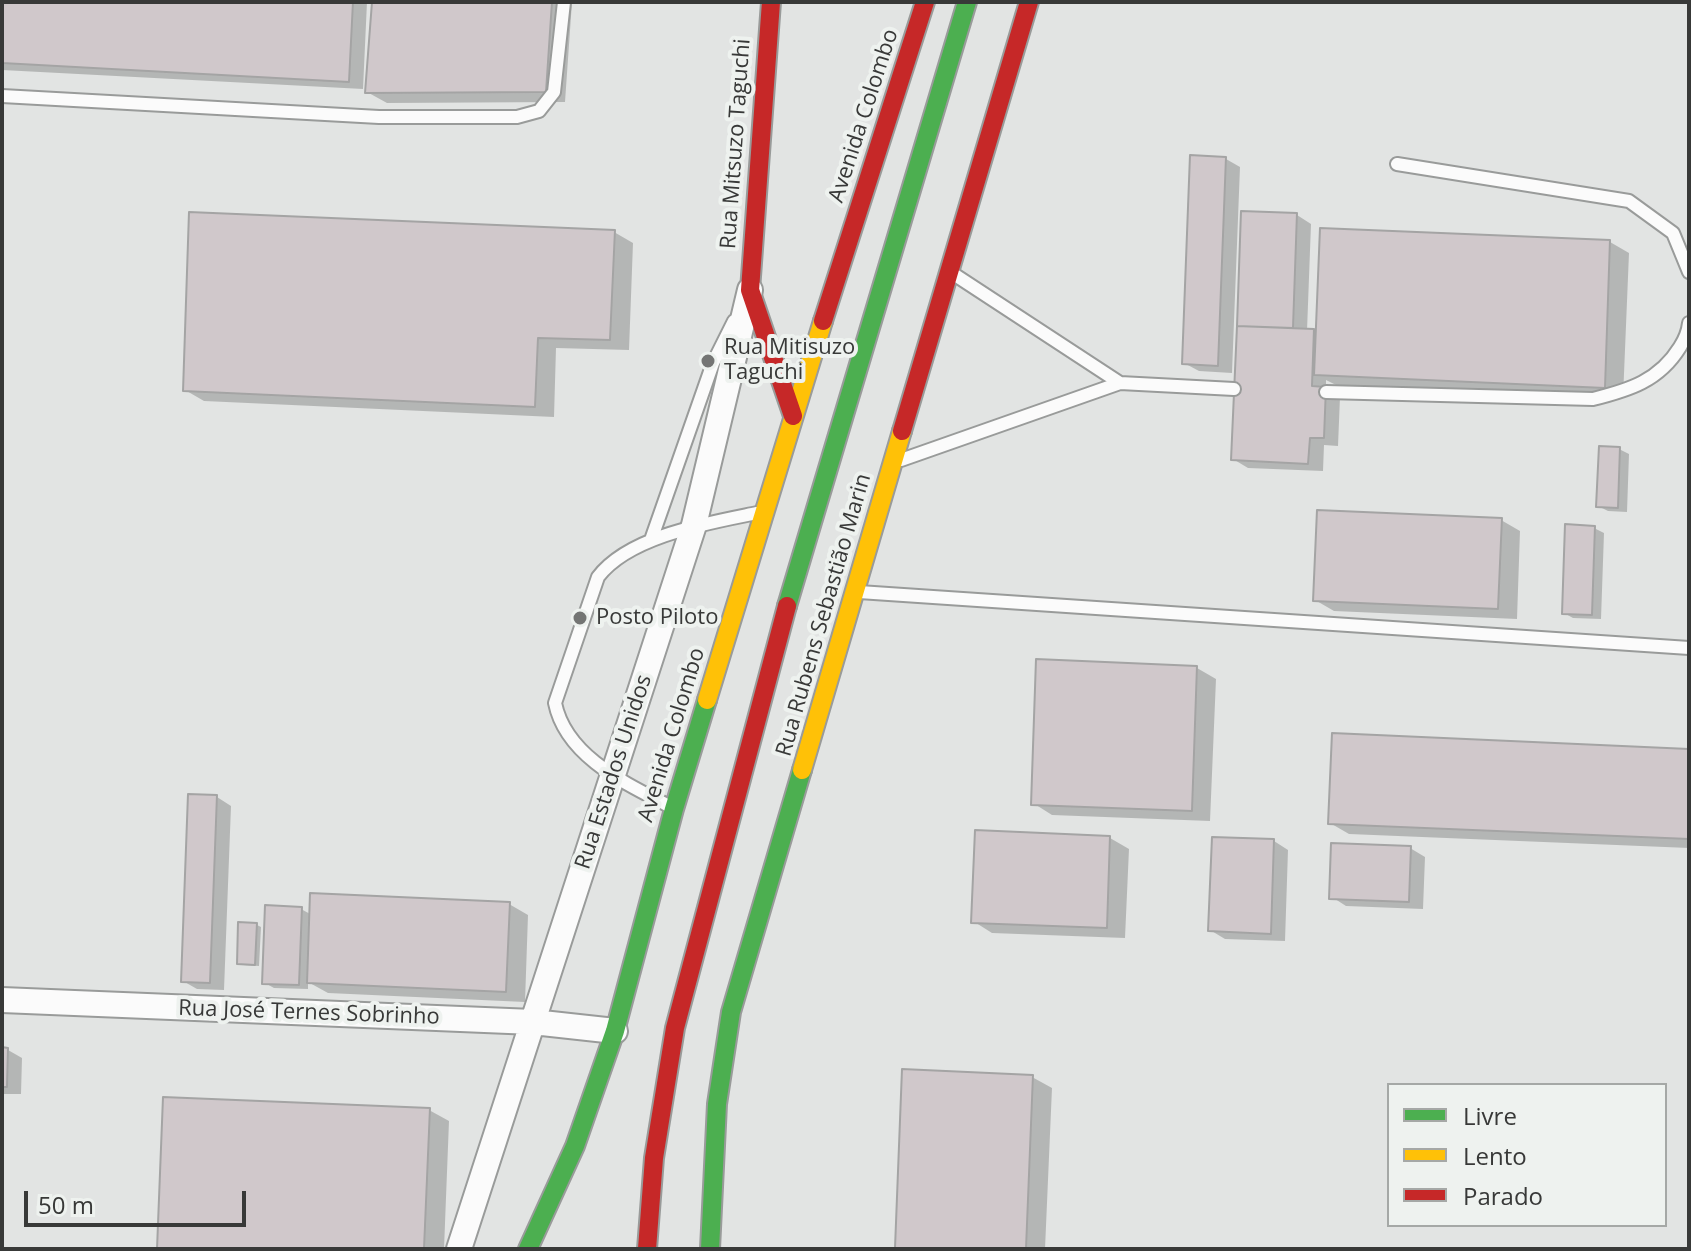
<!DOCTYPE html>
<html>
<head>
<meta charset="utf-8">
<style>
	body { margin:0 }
	#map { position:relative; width:1691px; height:1251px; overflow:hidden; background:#e2e4e3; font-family:"Open Sans",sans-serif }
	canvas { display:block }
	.frame { position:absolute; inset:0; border:4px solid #383938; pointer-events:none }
	.legend { position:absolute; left:1387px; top:1083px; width:280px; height:144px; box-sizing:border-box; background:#eef2ef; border:2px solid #a5a8a6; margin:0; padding:10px 14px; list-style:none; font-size:24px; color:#383938 }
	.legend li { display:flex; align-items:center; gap:16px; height:40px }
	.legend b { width:40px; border:2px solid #a5a8a6 }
	.scale { position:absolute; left:24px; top:1191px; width:222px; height:36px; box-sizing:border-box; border:4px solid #383938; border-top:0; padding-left:10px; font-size:24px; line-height:28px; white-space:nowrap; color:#383938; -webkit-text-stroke:6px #eef2ef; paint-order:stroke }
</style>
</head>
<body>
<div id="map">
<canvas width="1691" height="1251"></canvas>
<div class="frame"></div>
<ul class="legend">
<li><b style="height:10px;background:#4caf50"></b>Livre</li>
<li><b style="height:10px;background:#ffc107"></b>Lento</li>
<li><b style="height:10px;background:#c62828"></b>Parado</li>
</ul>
<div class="scale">50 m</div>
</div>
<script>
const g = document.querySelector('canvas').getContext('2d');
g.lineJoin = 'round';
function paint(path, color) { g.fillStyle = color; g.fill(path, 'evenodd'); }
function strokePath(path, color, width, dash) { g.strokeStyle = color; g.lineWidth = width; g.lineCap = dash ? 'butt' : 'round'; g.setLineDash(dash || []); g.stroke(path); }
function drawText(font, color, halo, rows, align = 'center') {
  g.font = font + ' "Open Sans",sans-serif'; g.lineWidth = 8; g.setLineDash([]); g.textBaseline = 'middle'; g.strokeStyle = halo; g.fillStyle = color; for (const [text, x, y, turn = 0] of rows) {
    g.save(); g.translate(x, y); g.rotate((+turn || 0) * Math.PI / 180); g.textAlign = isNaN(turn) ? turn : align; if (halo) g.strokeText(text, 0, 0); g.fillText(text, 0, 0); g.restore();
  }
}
const shadow = new Path2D(`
	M2,2H367L363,89L2,70Z
	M374,2H572L565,102L387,103L367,92Z
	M1226,159L1240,167L1232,373L1199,371L1184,363Z
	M1243,213L1297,215L1311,224L1307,331L1318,334L1610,242L1629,253L1623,398L1336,385L1326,380V389L1340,397L1338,446L1324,445L1323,471L1248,468L1233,459Z
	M614,232L633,243L629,350L556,348L554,417L204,401L185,390Z
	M1619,449L1629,454L1627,512L1608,511L1598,506Z
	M1501,520L1520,531L1517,619L1334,611L1315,600Z
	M1594,528L1604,533L1601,619L1573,618L1564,613Z
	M1197,668L1216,679L1210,821L1052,815L1033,803Z
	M1689,751V848L1349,834L1330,823Z
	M217,797L231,806L224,990L197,989L183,981Z
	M1110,838L1129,849L1125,938L992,933L973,921Z
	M1274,841L1288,850L1285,941L1225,939L1210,930Z
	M1410,848L1425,857L1423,909L1346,906L1332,897Z
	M509,904L528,915L525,1002L328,993L308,982V989L274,988L265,983L301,909L312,915Z
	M257,925L261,927L259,966L243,965L239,963Z
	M2,1049L8,1050L22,1058L21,1094H2Z
	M1032,1077L1052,1088L1045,1249H901L897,1247Z
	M429,1110L449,1121L444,1249H159Z`);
const building = new Path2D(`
	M2,2H353L349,82L2,63Z
	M372,2H552L546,92L365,93Z
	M1190,155L1226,157L1218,366L1182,364Z
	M1241,211L1297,213L1293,328L1237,326Z
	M189,212L615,230L610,340L538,338L535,407L183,391Z
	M1320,228L1610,240L1605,388L1314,375Z
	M1237,326L1314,329L1312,386L1326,387L1324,438H1310L1308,464L1231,460Z
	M1599,446L1620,447L1618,508L1596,507Z
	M1317,510L1502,518L1498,609L1313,601Z
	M1565,524L1595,526L1592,615L1562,614Z
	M1036,659L1197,666L1192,811L1031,805Z
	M1332,733L1689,749V839L1328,824Z
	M188,794L217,795L210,983L181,982Z
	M975,830L1110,836L1107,928L971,923Z
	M1212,837L1274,839L1271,934L1208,931Z
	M1331,843L1411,846L1409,902L1329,899Z
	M310,893L510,902L506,992L307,983Z
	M265,905L302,907L299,985L262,984Z
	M238,922L257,923L255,965L237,964Z
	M2,1047L8,1048L7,1087H2Z
	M902,1069L1033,1075L1026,1249L895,1248Z
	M163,1097L430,1108L424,1249H157Z`);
const lane = new Path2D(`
	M2,96L379,117H517L539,111L554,92L564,2
	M1397,164L1629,201L1673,233L1689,272
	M1120,383L1234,389
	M1326,392L1593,399C1629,390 1659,381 1680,347C1685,339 1688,333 1689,323
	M901,460L1120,383L952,273
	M651,540L713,363L734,321
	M859,592L1689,648
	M671,807C627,784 566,757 555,703L598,577C629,536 708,523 757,513`);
const street = new Path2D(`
	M2,1000L533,1022L615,1031
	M459,1249L694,525L750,290`);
const fast = new Path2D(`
	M787,606L967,2
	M528,1249L575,1146L615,1031L674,809L707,700
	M710,1249L717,1104L731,1012L802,770`);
const slow = new Path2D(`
	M707,700L823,321
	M802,770L902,431`);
const jam = new Path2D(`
	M771,2L750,290L793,416
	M823,321L925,2
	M902,431L1029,2
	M647,1249L654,1158L675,1028L787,606`);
const markers = [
	[708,361,8,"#747574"],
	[580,618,8,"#747574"]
];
const streetNames = [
	["Avenida Colombo",864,116,-72],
	["Rua Mitsuzo Taguchi",736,144,-86],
	["Rua Rubens Sebastião Marin",824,615,-74],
	["Avenida Colombo",672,735,-73],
	["Rua Estados Unidos",614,772,-72],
	["Rua José Ternes Sobrinho",309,1013,2]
];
const poiNames = [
	["Rua Mitisuzo",724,348],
	["Taguchi",724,373],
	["Posto Piloto",596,618]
];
paint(shadow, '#0003');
paint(building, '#d0c8cb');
strokePath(building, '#a4a4a4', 2);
strokePath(lane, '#999b9a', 16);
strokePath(street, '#999b9a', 28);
strokePath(fast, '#999b9a', 22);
strokePath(slow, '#999b9a', 22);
strokePath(jam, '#999b9a', 22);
strokePath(lane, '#fbfbfb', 12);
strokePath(street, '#fbfbfb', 24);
strokePath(fast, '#4caf50', 18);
strokePath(slow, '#ffc107', 18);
strokePath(jam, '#c62828', 18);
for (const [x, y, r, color] of markers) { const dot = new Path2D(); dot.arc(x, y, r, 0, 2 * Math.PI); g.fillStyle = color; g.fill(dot); strokePath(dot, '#eef2ef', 3); }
drawText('22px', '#383938', '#eef2ef', streetNames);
drawText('22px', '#383938', '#eef2ef', poiNames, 'left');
</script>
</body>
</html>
